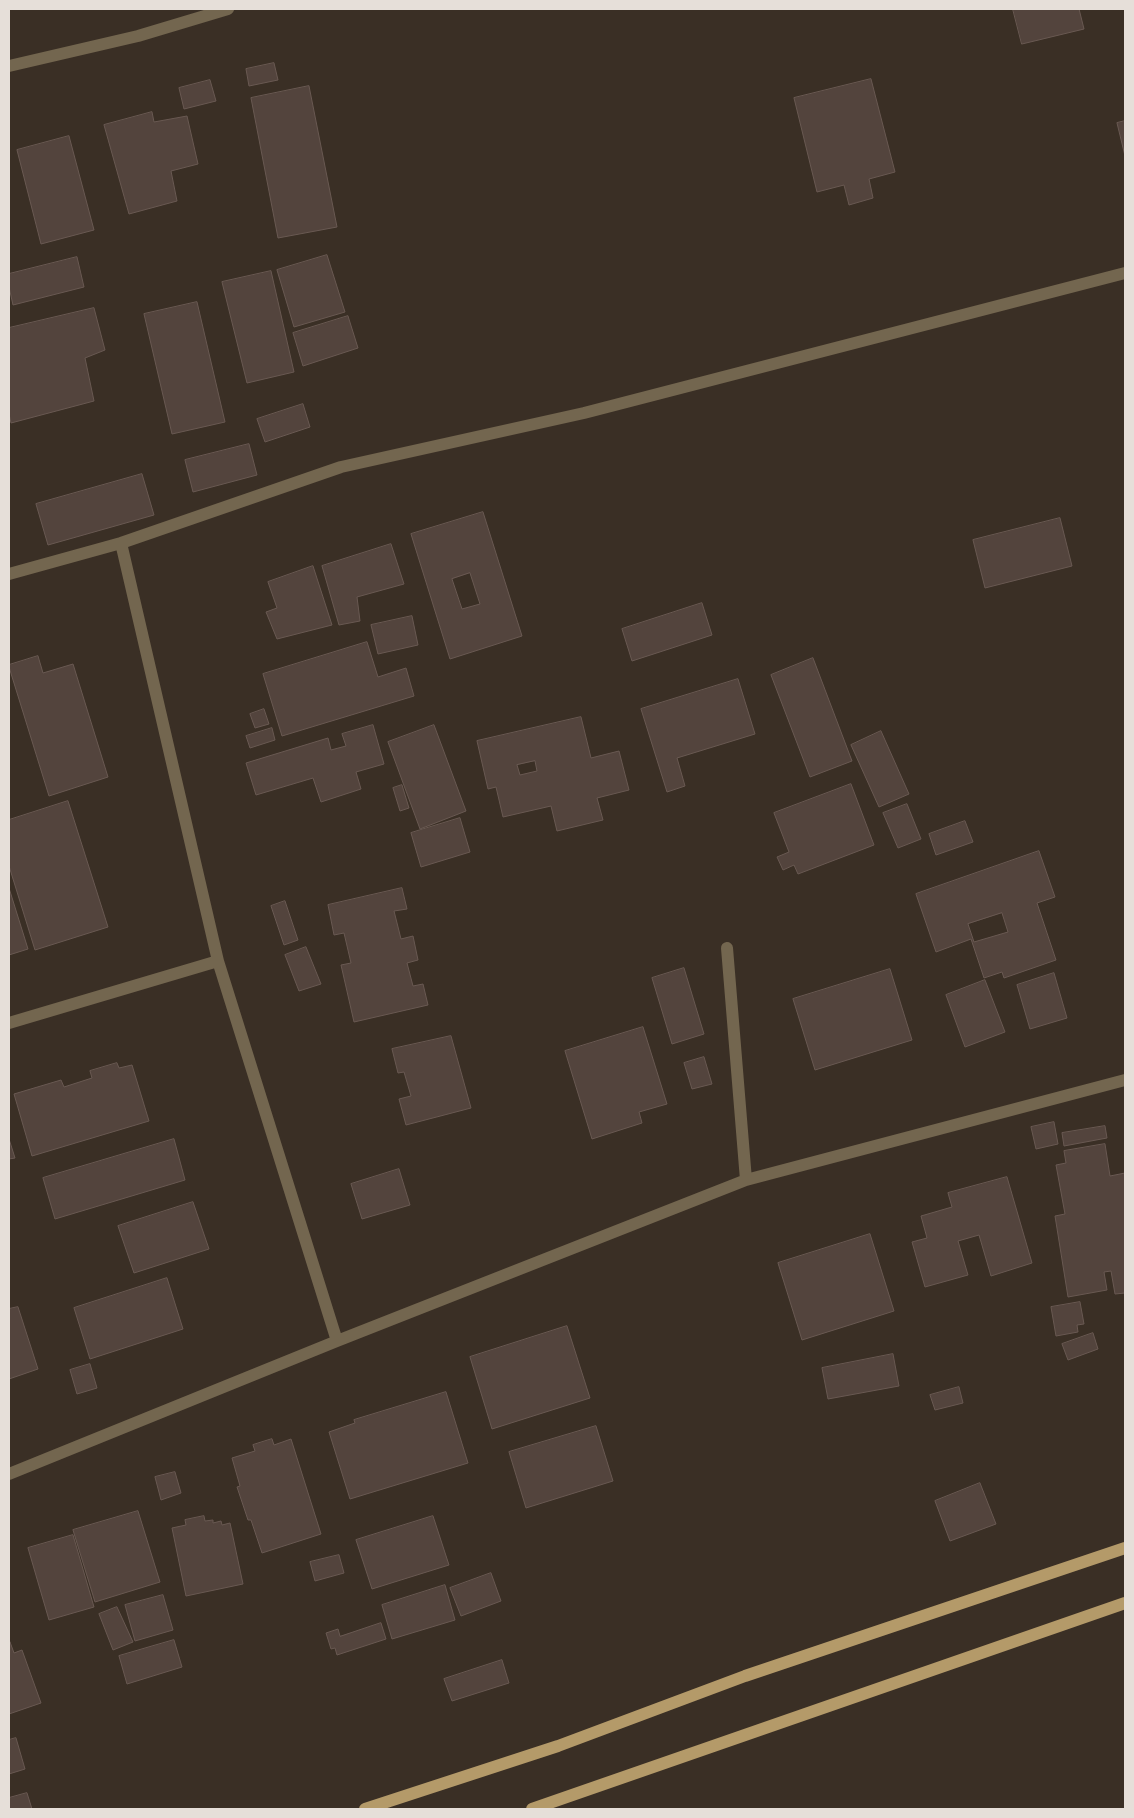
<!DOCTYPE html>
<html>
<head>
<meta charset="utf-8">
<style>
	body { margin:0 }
	#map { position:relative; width:1134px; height:1818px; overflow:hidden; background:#3a2f25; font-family:Poppins,sans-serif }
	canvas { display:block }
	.frame { position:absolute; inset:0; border:10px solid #e6dfd9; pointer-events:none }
</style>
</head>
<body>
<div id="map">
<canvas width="1134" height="1818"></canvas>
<div class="frame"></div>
</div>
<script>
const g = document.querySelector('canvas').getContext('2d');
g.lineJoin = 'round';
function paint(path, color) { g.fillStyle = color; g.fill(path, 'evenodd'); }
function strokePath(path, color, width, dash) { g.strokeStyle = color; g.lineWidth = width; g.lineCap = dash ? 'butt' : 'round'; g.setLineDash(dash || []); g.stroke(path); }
const building = new Path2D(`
	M1013,9H1079L1084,29L1022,44Z
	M274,63L278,80L249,86L246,69Z
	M871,79L895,172L869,179L873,198L849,205L844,185L817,192L794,98Z
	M210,80L216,101L184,109L179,88Z
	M309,86L337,227L278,238L251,98Z
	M152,112L154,122L187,116L198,164L171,171L177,201L129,214L104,125Z
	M1125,121V156L1117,123Z
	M69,136L94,230L41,244L17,150Z
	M327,255L345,312L294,327L277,270Z
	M77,257L84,287L13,305L9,287V274Z
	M271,271L294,372L247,383L222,282Z
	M197,302L225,422L172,434L144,314Z
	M94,308L105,350L85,358L94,401L11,423L9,414V328Z
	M348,316L358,348L303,366L293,333Z
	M303,404L310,427L265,442L257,419Z
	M249,444L257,475L193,492L185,460Z
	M142,474L154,515L48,545L36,504Z
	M483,512L522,636L450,659L411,534ZM470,573L480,604L462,609L452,579Z
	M1060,518L1072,566L985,588L973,540Z
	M391,544L404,584L357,597L360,621L339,625L322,566Z
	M313,566L332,625L277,639L266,612L277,608L268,582Z
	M702,603L712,635L632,661L622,629Z
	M412,616L418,645L378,654L371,625Z
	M367,642L378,677L406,668L414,696L282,736L263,674Z
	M38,656L43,673L73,664L108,777L49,796L9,667V665Z
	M813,658L852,761L810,777L771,675Z
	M738,679L755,734L677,758L685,786L667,792L641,709Z
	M264,709L269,724L255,728L250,714Z
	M581,717L591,758L619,751L629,790L597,798L603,820L557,831L551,806L503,817L496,787L488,789L477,741ZM535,761L537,771L520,775L517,765Z
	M373,725L384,764L356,772L361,789L321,802L313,778L256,795L246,763L328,738L331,750L346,746L342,734Z
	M434,725L466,811L420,829L388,742Z
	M272,728L275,740L250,748L246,736Z
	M881,731L909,794L879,807L851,745Z
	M851,784L874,845L798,874L794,865L783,870L777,857L789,852L774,813Z
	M402,785L409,808L400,811L393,788Z
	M68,801L108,927L35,950L9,866V820Z
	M907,804L921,839L898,848L883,813Z
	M460,818L470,852L421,867L411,833Z
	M965,821L973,842L936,855L929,834Z
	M1039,851L1055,897L1037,903L1056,960L1004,978L1002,972L984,978L971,939L936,952L916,894ZM1002,913L1008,932L974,942L968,924Z
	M9,888L28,949L9,955Z
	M402,888L407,909L394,911L401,939L413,936L418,960L407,963L413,986L423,984L428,1005L354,1022L341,965L351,963L344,933L334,935L328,905Z
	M285,901L298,940L284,945L271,906Z
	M306,947L321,984L299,991L285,955Z
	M684,968L704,1034L672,1044L652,978Z
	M890,969L912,1040L815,1070L793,999Z
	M1054,973L1067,1018L1030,1029L1017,985Z
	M985,980L1005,1032L965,1047L946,995Z
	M643,1027L667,1104L639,1112L642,1123L592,1139L565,1051Z
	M451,1036L471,1108L406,1125L399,1099L411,1096L404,1072L398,1073L392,1049Z
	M704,1057L712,1084L692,1089L684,1063Z
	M117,1063L119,1068L132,1065L149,1121L32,1156L14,1094L61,1080L64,1087L92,1078L90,1071Z
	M1054,1122L1058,1144L1036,1149L1031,1127Z
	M1105,1126L1107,1138L1064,1146L1062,1133Z
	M9,1139L15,1158L9,1159Z
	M174,1139L185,1180L55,1219L43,1178Z
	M1105,1144L1110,1176L1125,1173V1293L1115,1294L1111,1271L1104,1272L1107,1290L1068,1297L1055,1216L1065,1214L1056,1165L1066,1163L1064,1151Z
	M399,1169L410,1205L362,1219L351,1184Z
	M1007,1177L1032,1263L991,1276L979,1235L958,1241L968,1275L925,1287L912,1242L927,1238L921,1216L952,1207L948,1193Z
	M193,1202L209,1249L134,1273L118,1226Z
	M870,1234L894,1311L802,1340L778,1263Z
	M167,1278L183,1329L90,1359L74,1308Z
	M1080,1302L1084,1324L1077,1325L1078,1332L1056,1336L1051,1307Z
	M18,1307L38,1369L9,1379V1309Z
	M567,1326L590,1398L492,1429L470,1357Z
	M1093,1333L1098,1349L1068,1360L1062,1344Z
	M893,1354L899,1386L828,1399L822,1368Z
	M90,1364L97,1388L77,1394L70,1370Z
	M959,1387L963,1403L935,1410L930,1395Z
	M446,1392L468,1463L350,1499L329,1432L355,1423L354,1420Z
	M596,1426L613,1481L526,1508L509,1452Z
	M272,1439L274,1445L291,1439L321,1534L262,1553L251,1520H248L237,1487L240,1486L232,1458L255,1451L253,1445Z
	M175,1472L181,1493L161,1500L155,1477Z
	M980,1483L996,1524L950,1541L935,1501Z
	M138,1511L160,1582L95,1602L73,1530Z
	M204,1516L205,1521L213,1520V1523L221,1521L222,1525L230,1523L243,1584L186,1596L172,1528L186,1525L185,1520Z
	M433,1516L449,1565L372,1589L356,1540Z
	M73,1535L94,1607L49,1620L28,1548Z
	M339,1555L344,1573L315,1581L310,1562Z
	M491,1573L501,1601L461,1616L450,1588Z
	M445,1585L455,1620L392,1639L382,1605Z
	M163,1595L173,1630L135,1641L125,1605Z
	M117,1607L133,1642L113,1650L99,1614Z
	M381,1623L386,1639L337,1655L335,1648L331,1649L326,1633L338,1629L340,1636Z
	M174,1640L182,1667L127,1684L119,1656Z
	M10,1642L14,1653L22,1650L41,1703L9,1714Z
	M502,1660L509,1683L452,1701L444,1679Z
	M16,1738L25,1769L9,1774V1740Z
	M27,1793L32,1809H9V1798Z`);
const minor = new Path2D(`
	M9,66L138,36L228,9
	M121,543L218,961L337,1341
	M9,574L121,543L341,467L584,413L1125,273
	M727,948L746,1180
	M9,1023L218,961
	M9,1474L337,1341L746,1180L1125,1080`);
const primary = new Path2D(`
	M365,1809L558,1746L745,1676L1125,1548
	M532,1809L1125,1603`);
paint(building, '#53443d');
strokePath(building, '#695952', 1);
strokePath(minor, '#73664f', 12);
strokePath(primary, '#b49a69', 12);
</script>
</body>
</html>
